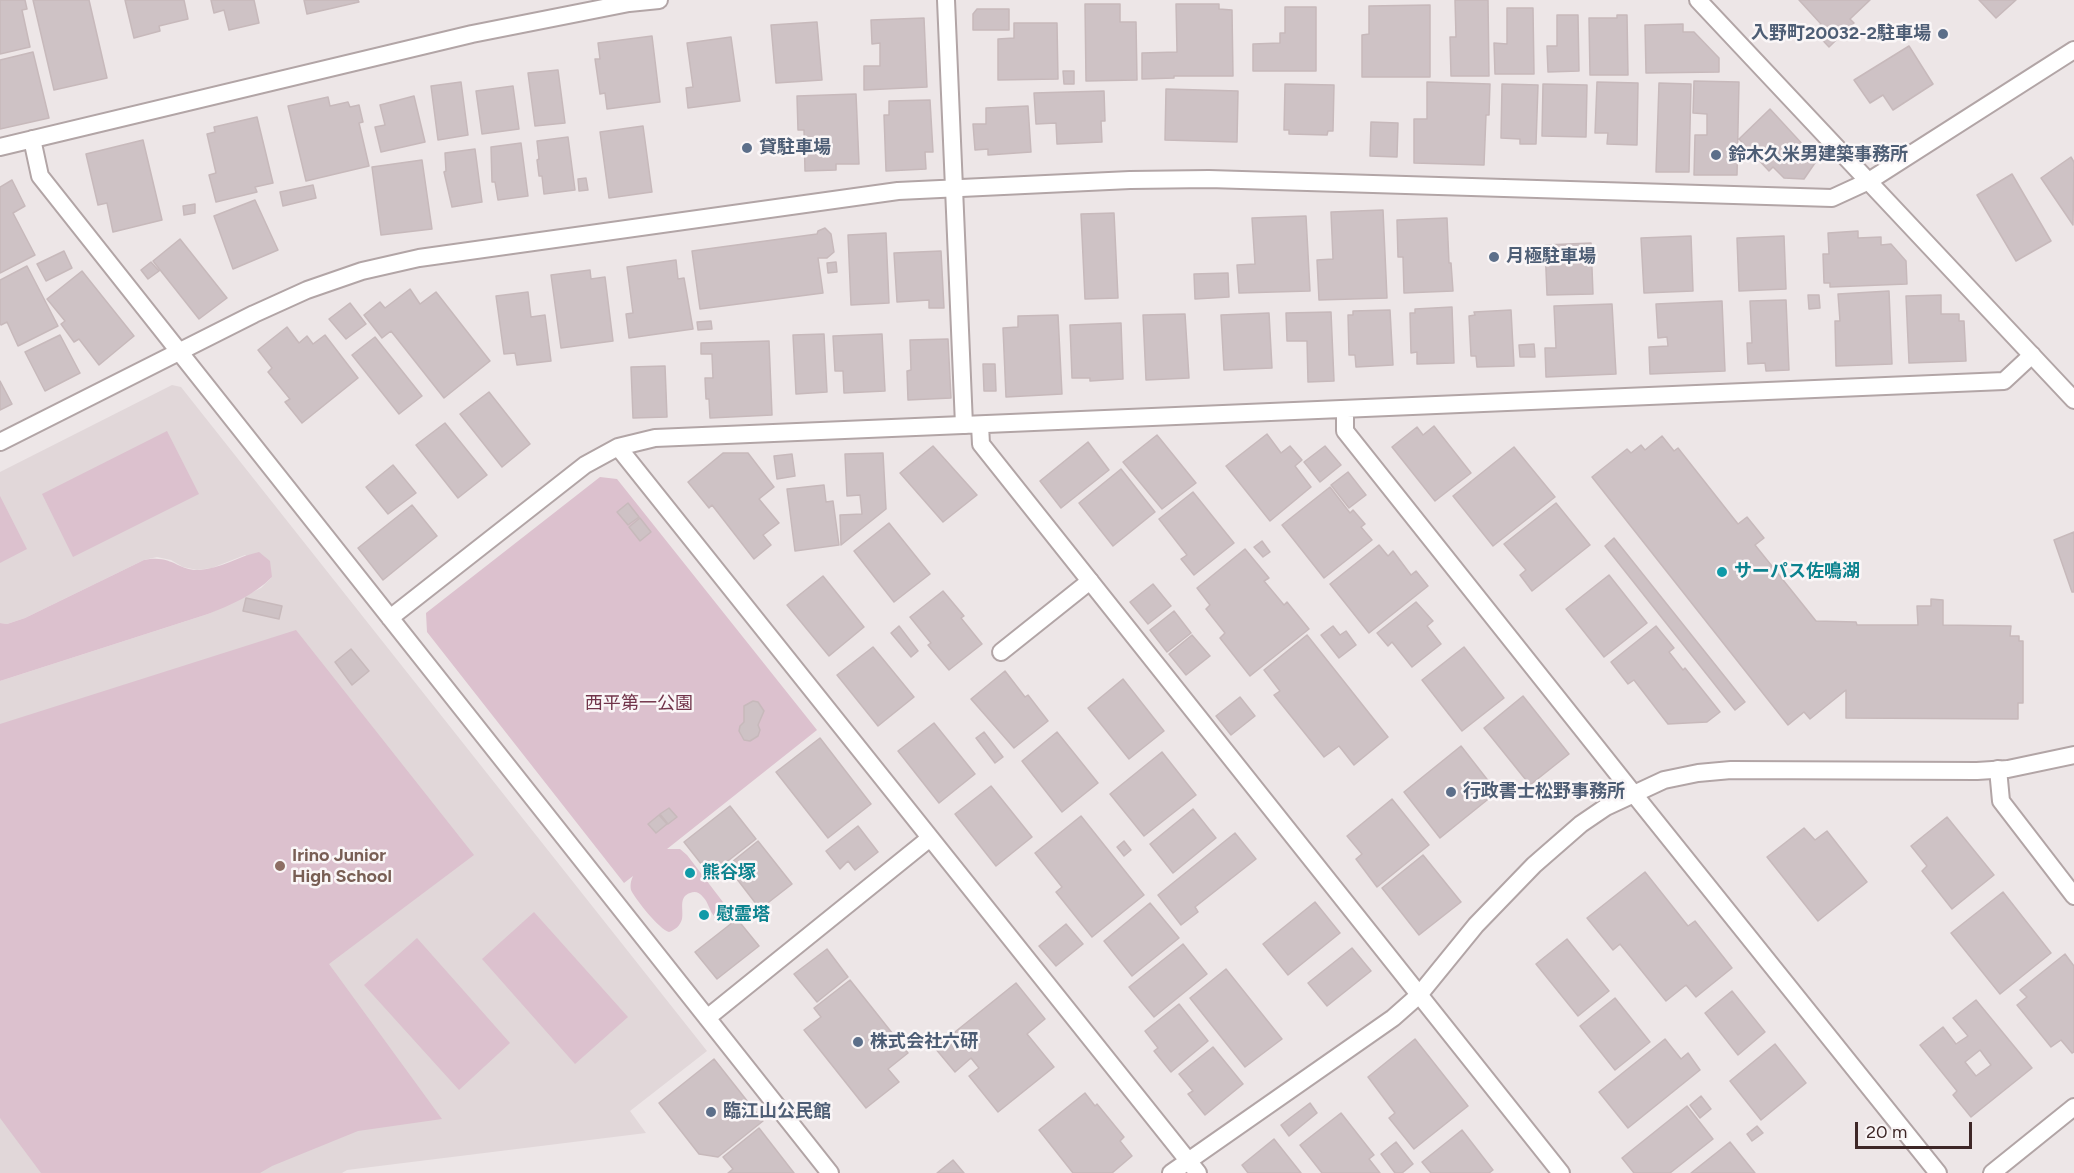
<!DOCTYPE html>
<html>
<head>
<meta charset="utf-8">
<style>
	body { margin:0 }
	#map { position:relative; width:2074px; height:1173px; overflow:hidden; background:#ede6e7; font-family:Figtree,sans-serif }
	canvas { display:block }
	.scale { position:absolute; left:1855px; top:1122px; width:117px; height:27px; box-sizing:border-box; border:3px solid #3e2727; border-top:0; padding-left:8px; font-size:18px; line-height:21px; white-space:nowrap; color:#3e2727; -webkit-text-stroke:4px #faf6f7; paint-order:stroke }
</style>
</head>
<body>
<div id="map">
<canvas width="2074" height="1173"></canvas>
<div class="scale">20 m</div>
</div>
<script>
const g = document.querySelector('canvas').getContext('2d');
g.lineJoin = 'round';
function paint(path, color) { g.fillStyle = color; g.fill(path, 'evenodd'); }
function strokePath(path, color, width, dash) { g.strokeStyle = color; g.lineWidth = width; g.lineCap = dash ? 'butt' : 'round'; g.setLineDash(dash || []); g.stroke(path); }
function drawText(font, color, halo, rows, align = 'center') {
  g.font = font + ' Figtree,"Noto Sans JP",sans-serif'; g.lineWidth = 5; g.setLineDash([]); g.textBaseline = 'middle'; g.strokeStyle = halo; g.fillStyle = color; for (const [text, x, y, turn = 0] of rows) {
    g.save(); g.translate(x, y); g.rotate((+turn || 0) * Math.PI / 180); g.textAlign = isNaN(turn) ? turn : align; if (halo) g.strokeText(text, 0, 0); g.fillText(text, 0, 0); g.restore();
  }
}
const built = new Path2D(`
	M172,385L181,387L707,1051L630,1111L646,1133L347,1170L342,1173H0V681L208,614L261,588L272,577L245,555L212,568L197,570L183,567L171,560L157,557L144,560L25,618L7,624L0,623V472Z`);
const green = new Path2D(`
	M167,431L199,494L73,557L42,494Z
	M600,477L617,479L817,730L667,849H680L687,855L726,906V913L721,917H715C709,911 709,903 703,897C699,892 695,891 690,893C678,897 684,910 682,919C680,926 675,930 669,932C660,930 635,899 631,890C630,884 631,881 633,876L624,883L427,632L426,613Z
	M0,496L27,549L0,563Z
	M259,552L270,561L272,577C254,595 231,605 208,614L0,681V623L7,624L25,618L144,560C172,554 178,571 199,570C220,569 239,556 259,552Z
	M296,630L474,855L329,964L442,1119L358,1131L272,1166L260,1173H41L0,1118V724Z
	M534,912L628,1017L575,1064L482,959Z
	M417,938L510,1043L459,1090L364,985Z`);
const building = new Path2D(`
	M0,0H25L27,9L22,10L30,47L0,54Z
	M33,0H89L107,78L54,90Z
	M125,0H184L188,19L159,26L160,31L134,38Z
	M211,0H254L259,23L229,30L224,10L214,13Z
	M304,0H358L359,2L307,14Z
	M1455,0H1488L1489,76H1451L1450,37H1456Z
	M1799,0H1870L1850,19L1854,23L1829,47L1814,31L1821,24Z
	M1979,0H2016L1996,18Z
	M1085,4H1120V22H1136L1137,80L1086,81Z
	M1176,4H1219V9L1232,10L1233,76H1174V78L1142,79V53L1177,52Z
	M1430,5V77H1362V35L1369,34V6Z
	M1285,7H1316V71H1253V44L1280,43V33H1285Z
	M1507,8H1533L1534,74H1495L1494,43L1507,44Z
	M977,9H1009V30H973V14Z
	M1557,15H1578L1579,71L1548,72L1547,46H1557Z
	M1617,15H1627L1628,75H1590L1589,18H1617Z
	M924,18L927,87L864,90V66H880V43L872,44L871,20Z
	M817,22L822,80L776,83L771,25Z
	M1014,23H1057L1058,79L998,80V39L1014,38Z
	M1683,24V32H1694L1719,58V72L1646,73L1645,25Z
	M652,36L660,102L607,109L605,93L600,94L595,59H600L598,43Z
	M731,37L740,101L688,108L686,88L693,87L687,43Z
	M1909,46L1933,84L1893,110L1883,95L1870,103L1854,80Z
	M33,52L49,118L0,129V60Z
	M558,70L565,123L535,126L528,73Z
	M1063,71H1074V84H1064Z
	M1694,81L1739,82L1737,175H1694L1695,135H1707V114L1693,113Z
	M461,82L468,135L438,140L431,86Z
	M1427,82L1490,84L1489,115H1486L1484,165L1414,163V119H1427Z
	M1597,82L1638,83L1637,145L1607,144L1608,133H1595Z
	M1659,83L1691,84L1689,172H1656Z
	M1285,84L1334,85L1333,131H1328L1327,135L1289,134V130H1284Z
	M1502,84L1538,85L1536,144H1520V139L1501,138Z
	M1543,84L1587,85L1586,137L1542,136Z
	M513,86L519,129L482,134L476,91Z
	M1166,89L1238,91L1237,142L1165,140Z
	M1104,91L1105,121H1101L1102,142L1057,144L1056,123L1036,124L1034,93Z
	M856,94L859,164H836V170L805,171L804,130H798L797,96Z
	M414,96L425,142L381,152L375,127L385,125L380,105Z
	M328,97L330,106L348,102L350,107L359,105L363,122L359,123L369,166L306,181L288,106Z
	M930,100L933,152H925L926,169L886,171L884,115H889V101Z
	M1028,106L1031,152L988,155V149L975,150L973,124H986V108Z
	M1770,109L1817,160L1804,179L1784,178L1773,167L1769,171L1739,139Z
	M257,117L273,183L255,187L257,192L216,202L209,175L216,173L207,134L215,132L214,127Z
	M1371,122L1398,123L1397,157L1370,156Z
	M643,126L652,192L609,198L600,132Z
	M568,137L575,190L544,194L542,176H539L537,160L539,159L537,141Z
	M143,140L162,220L113,232L107,203L98,205L86,154Z
	M521,143L528,196L498,200L495,182H492L491,147Z
	M475,149L482,202L452,207L444,172L446,171L445,153Z
	M2071,157L2074,162L2073,225L2041,178Z
	M422,160L432,229L381,235L372,167Z
	M2012,174L2051,241L2016,261L1977,195Z
	M586,178L588,190L579,191L578,179Z
	M12,180L25,206L13,213L35,255L0,273V187Z
	M313,185L316,198L283,206L280,192Z
	M255,200L278,250L233,269L214,216Z
	M195,204V213L184,215L183,206Z
	M1383,210L1387,298L1319,300L1317,260L1333,259L1331,212Z
	M1114,213L1118,298L1085,299L1081,214Z
	M1306,216L1310,291L1239,293L1237,265L1255,264L1252,218Z
	M1447,218L1449,263H1451L1453,291L1404,293L1403,257H1398L1397,220Z
	M825,228L831,234L834,252L827,258H818L823,293L700,309L692,251L817,234L818,231Z
	M1858,231V238L1881,237V245L1891,244L1906,261L1907,284L1830,287V283H1824L1823,254H1829L1828,233Z
	M886,233L889,303L851,305L848,235Z
	M1691,236L1693,291L1644,293L1641,238Z
	M1784,236L1786,289L1739,291L1737,238Z
	M180,239L227,298L199,319L153,261Z
	M1591,243L1593,294L1547,295L1545,245Z
	M64,251L72,268L46,281L37,264Z
	M941,251L944,308H929V300L897,302L894,253Z
	M676,260L678,279L684,278L693,329L629,338L626,314L633,313L627,267Z
	M151,262L159,271L148,279L141,270Z
	M836,262L837,272L828,273L827,263Z
	M27,266L58,326L18,346L7,322L1,325L0,324V280Z
	M590,270L591,279L605,277L613,341L561,348L551,275Z
	M82,271L134,336L99,365L79,339L74,342L61,324L65,321L47,299Z
	M1228,273L1229,297L1195,299L1194,274Z
	M410,289L420,304L436,292L490,361L444,398L391,331L382,338L364,315L380,302L385,308Z
	M1889,291L1892,364L1836,366L1835,321H1840L1838,294Z
	M528,292L531,317L545,315L551,361L517,365L515,353L504,354L496,296Z
	M1808,295H1819L1820,308L1809,309Z
	M1941,295V314H1959V321H1964L1966,361L1909,363L1906,296Z
	M1786,300L1789,370L1766,371L1765,363L1748,364L1747,343H1752L1750,301Z
	M1722,301L1725,371L1650,374L1649,347L1668,346L1667,337L1658,338L1656,304Z
	M350,303L366,324L346,339L329,319Z
	M1612,304L1616,374L1546,377L1545,348H1556L1554,306Z
	M1452,307L1454,363L1417,364V352L1411,353L1410,313H1415V309Z
	M1390,310L1393,365L1356,367L1355,355H1349L1348,315H1353V311Z
	M1511,310L1514,366L1477,367L1476,356H1471L1469,316L1475,315L1474,312Z
	M1331,312L1334,381L1308,382L1307,341H1287L1286,313Z
	M1269,313L1272,368L1224,370L1221,315Z
	M1185,314L1189,378L1146,380L1143,315Z
	M1058,315L1062,394L1006,397L1003,328L1018,327V316Z
	M711,321L712,329L698,330L697,322Z
	M1121,323L1123,379L1090,381V378H1072L1070,325Z
	M287,327L299,343L307,336L313,344L325,335L358,378L302,423L285,402L290,399L268,372L272,368L258,350Z
	M824,334L827,392L796,394L793,335Z
	M882,334L885,391L844,393L843,371H835L833,336Z
	M60,335L80,373L45,391L25,352Z
	M375,337L422,396L399,414L352,355Z
	M948,339L951,398L908,400L907,371L911,370L910,340Z
	M769,341L772,415L710,418L709,399H706L705,378H713L712,354H701V343Z
	M1534,344L1535,357H1520L1519,345Z
	M983,364H995L996,391H984Z
	M665,366L667,417L633,418L631,367Z
	M0,381L12,404L0,410Z
	M489,392L530,444L502,467L460,414Z
	M445,423L487,475L458,498L416,445Z
	M1434,426L1471,473L1435,501L1392,447L1417,427L1423,435Z
	M1267,434L1281,453L1290,446L1302,460L1295,466L1311,487L1270,521L1226,466Z
	M1157,435L1196,483L1162,509L1123,462Z
	M1662,436L1674,451L1678,448L1738,524L1747,517L1764,538L1755,545L1816,621L1856,622L1857,625H1918L1917,606H1931V599L1943,600V625L2011,626L2010,636H2019V641H2023V703H2018V719L1846,718V690L1810,719L1804,712L1788,725L1592,477L1627,449L1631,453L1641,445L1645,450Z
	M1088,442L1109,470L1061,508L1040,481Z
	M933,446L977,495L943,522L900,473Z
	M1325,446L1341,465L1320,482L1304,462Z
	M1514,447L1555,497L1493,546L1453,496Z
	M723,453H748L774,487L759,499L779,523L763,535L771,545L754,559L712,505L709,508L688,482Z
	M883,453L886,509L841,545L840,515L862,514L860,495L847,496L845,454Z
	M792,454L795,476L777,479L774,456Z
	M393,465L416,493L388,514L366,487Z
	M1121,469L1155,512L1113,546L1079,503Z
	M1348,472L1366,495L1349,508L1331,485Z
	M824,485L826,502L833,501L839,545L795,551L787,489Z
	M1330,487L1350,513L1353,510L1365,524L1361,527L1372,540L1324,578L1282,525Z
	M1193,492L1234,543L1194,575L1181,559L1187,555L1159,519Z
	M628,503L639,517L628,525L617,512Z
	M1556,503L1590,545L1532,591L1520,575L1526,570L1504,544Z
	M412,505L437,536L383,580L358,548Z
	M640,518L651,532L640,541L629,527Z
	M889,523L930,574L894,602L854,551Z
	M2074,532V592H2072L2054,540Z
	M1614,538L1745,702L1735,710L1605,546Z
	M1262,541L1270,552L1263,557L1254,547Z
	M1379,545L1388,556L1393,551L1411,575L1416,571L1428,586L1369,633L1330,584Z
	M1245,549L1269,578L1264,581L1284,605L1287,602L1309,629L1250,676L1220,638L1225,633L1206,609L1210,605L1197,588Z
	M1609,575L1647,623L1604,657L1566,609Z
	M823,576L864,627L829,656L787,605Z
	M1153,584L1171,606L1148,624L1130,602Z
	M943,591L964,616L961,618L982,644L949,670L928,645L931,643L910,617Z
	M246,598L282,606L279,619L243,611Z
	M1416,602L1433,621L1427,626L1441,644L1412,667L1392,642L1388,646L1377,633Z
	M1174,611L1191,633L1167,652L1150,630Z
	M899,626L918,651L911,657L891,633Z
	M1333,626L1340,635L1346,631L1356,645L1339,658L1321,635Z
	M1656,626L1674,648L1669,652L1683,670L1685,668L1720,712L1707,722L1668,724L1634,680L1628,684L1611,662Z
	M1192,635L1210,656L1186,675L1169,654Z
	M1307,635L1388,737L1354,765L1339,746L1324,757L1274,695L1280,691L1264,670Z
	M873,647L914,697L878,726L837,675Z
	M1464,647L1504,698L1462,731L1422,680Z
	M351,649L369,671L352,685L335,662Z
	M1005,671L1025,697L1028,695L1048,721L1014,748L971,699Z
	M1123,679L1164,731L1129,759L1088,708Z
	M1523,696L1569,754L1530,785L1484,728Z
	M1240,697L1255,716L1231,735L1216,716Z
	M753,701L758,702L764,711L758,725L760,730L758,736L750,741L744,740L739,731L740,726L744,722V706Z
	M934,723L975,774L939,803L898,751Z
	M984,732L1003,757L995,763L976,738Z
	M1057,732L1098,783L1062,812L1022,761Z
	M820,738L871,804L828,838L776,772Z
	M1461,746L1497,792L1440,838L1404,792Z
	M1162,752L1196,795L1144,836L1110,794Z
	M991,786L1032,837L996,866L955,814Z
	M1392,799L1429,845L1377,887L1356,859L1362,854L1347,836Z
	M730,806L756,839L710,875L684,842Z
	M669,808L677,817L668,824L660,814Z
	M1193,809L1216,838L1173,873L1150,844Z
	M659,815L667,824L656,833L648,824Z
	M1081,816L1144,895L1092,937L1056,892L1062,887L1035,853Z
	M1947,817L1994,875L1952,909L1922,871L1927,866L1911,846Z
	M858,826L878,852L855,870L848,861L840,869L826,851Z
	M1804,828L1815,840L1827,831L1867,882L1818,921L1767,857Z
	M1235,833L1256,859L1195,907L1198,912L1181,925L1158,895Z
	M758,841L792,884L760,909L727,866Z
	M1124,841L1131,850L1124,856L1117,847Z
	M1423,855L1461,902L1419,935L1382,888Z
	M1645,872L1688,926L1695,921L1732,968L1696,997L1686,985L1666,1001L1620,944L1613,950L1587,918Z
	M2003,892L2051,953L2000,994L1951,933Z
	M1315,902L1340,933L1288,975L1263,944Z
	M1150,903L1179,938L1132,976L1104,941Z
	M737,919L759,946L717,979L695,952Z
	M1066,924L1083,944L1056,966L1039,946Z
	M1567,939L1609,991L1578,1016L1536,964Z
	M1183,944L1207,974L1154,1017L1129,987Z
	M1352,948L1371,971L1327,1006L1308,983Z
	M827,949L848,977L817,1002L794,974Z
	M2065,954L2074,966V1052L2072,1053L2061,1040L2051,1047L2017,1005L2027,997L2020,990Z
	M1226,969L1282,1039L1245,1067L1190,998Z
	M850,980L908,1053L888,1069L899,1082L866,1108L804,1030L821,1017L814,1008Z
	M1016,983L1045,1019L1027,1034L1054,1067L998,1112L969,1076L979,1068L971,1058L955,1072L935,1048Z
	M1732,991L1765,1032L1738,1055L1705,1013Z
	M1615,998L1650,1042L1615,1070L1580,1026Z
	M1976,1000L2032,1068L1971,1117L1953,1095L1957,1091L1920,1045L1943,1027L1956,1044L1968,1036L1953,1018ZM1980,1050L1991,1065L1976,1076L1965,1062Z
	M1179,1004L1208,1041L1171,1072L1154,1051L1158,1048L1145,1031Z
	M1415,1039L1468,1106L1414,1149L1389,1118L1395,1113L1368,1077Z
	M1665,1039L1681,1059L1688,1053L1700,1070L1628,1128L1599,1092Z
	M1775,1044L1806,1083L1761,1120L1730,1081Z
	M1213,1047L1243,1084L1205,1115L1188,1094L1193,1091L1179,1074Z
	M714,1059L763,1121L718,1157L699,1154L659,1103Z
	M1085,1093L1095,1106L1097,1104L1124,1137L1120,1141L1132,1156L1112,1173H1073L1039,1130Z
	M1701,1096L1711,1109L1700,1118L1690,1105Z
	M1310,1103L1317,1113L1289,1136L1281,1125Z
	M1687,1106L1713,1139L1670,1173H1634L1622,1158Z
	M1341,1113L1374,1155L1369,1159L1380,1173H1322L1300,1145Z
	M1757,1126L1763,1133L1752,1141L1747,1134Z
	M759,1128L794,1173H728L733,1169L723,1157Z
	M1462,1130L1493,1170L1489,1173H1431L1422,1162Z
	M1274,1139L1301,1173H1248L1242,1165Z
	M1396,1142L1413,1164L1402,1173H1395L1381,1154Z
	M1730,1142L1755,1173H1691Z
	M953,1160L964,1173H937Z`);
const service = new Path2D(`
	M1001,652L1090,581`);
const pedestrian = new Path2D(`
	M954,188L964,425`);
const minor = new Path2D(`
	M946,0L954,188
	M32,139L40,176L830,1173
	M0,147L472,34L629,3L659,0
	M1345,409V431L1633,793
	M980,425L981,444L1561,1173
	M0,442L254,314L307,290L362,271L419,258L898,191L1130,180L1209,179L1832,198L1869,181
	M618,447L1198,1173
	M390,618L585,465L618,447L655,438L2004,381L2032,355
	M1998,769L2001,801L2074,896
	M707,1018L930,838
	M1992,1173L2074,1107`);
const tertiary = new Path2D(`
	M1698,0L2074,400
	M1869,181L2074,50
	M1633,793L1938,1173
	M1171,1173L1393,1018L1419,995L1476,925L1534,865L1581,824L1606,807L1664,780L1698,773L1731,770L1977,771L2008,769L2074,755`);
const markers = [
	[1943,34,6,"#5c6f8a"],
	[747,148,6,"#5c6f8a"],
	[1716,155,6,"#5c6f8a"],
	[1494,257,6,"#5c6f8a"],
	[1722,572,6,"#0f9aa8"],
	[1451,792,6,"#5c6f8a"],
	[280,866,6,"#8d6e63"],
	[690,873,6,"#0f9aa8"],
	[704,915,6,"#0f9aa8"],
	[858,1042,6,"#5c6f8a"],
	[711,1112,6,"#5c6f8a"]
];
const serviceNames = [
	["入野町20032-2駐車場",1931,34,"right"],
	["貸駐車場",759,148],
	["鈴木久米男建築事務所",1728,155],
	["月極駐車場",1506,257],
	["行政書士松野事務所",1463,792],
	["株式会社六研",870,1042],
	["臨江山公民館",723,1112]
];
const cultureNames = [
	["サーパス佐鳴湖",1734,572],
	["熊谷塚",702,873],
	["慰霊塔",716,915]
];
const parkNames = [
	["西平第一公園",639,704]
];
const educationNames = [
	["Irino Junior",292,856],
	["High School",292,877]
];
paint(built, '#e1d7d9');
paint(green, '#dcc1ce');
paint(building, '#cec2c5');
strokePath(building, '#c7b9bb', 1.5);
strokePath(service, '#b2a5a6', 20);
strokePath(pedestrian, '#b2a5a6', 20);
strokePath(minor, '#b2a5a6', 20);
strokePath(tertiary, '#b2a5a6', 20);
strokePath(service, '#fff', 16);
strokePath(pedestrian, '#fff', 16);
strokePath(minor, '#fff', 16);
strokePath(tertiary, '#fff', 16);
for (const [x, y, r, color] of markers) { const dot = new Path2D(); dot.arc(x, y, r, 0, 2 * Math.PI); g.fillStyle = color; g.fill(dot); strokePath(dot, '#faf6f7', 2); }
drawText('bold 18px', '#4e5e75', '#faf6f7', serviceNames, 'left');
drawText('bold 18px', '#0d838f', '#faf6f7', cultureNames, 'left');
drawText('18px', '#71344a', '#faf6f7', parkNames);
drawText('bold 18px', '#785e54', '#faf6f7', educationNames, 'left');
</script>
</body>
</html>
